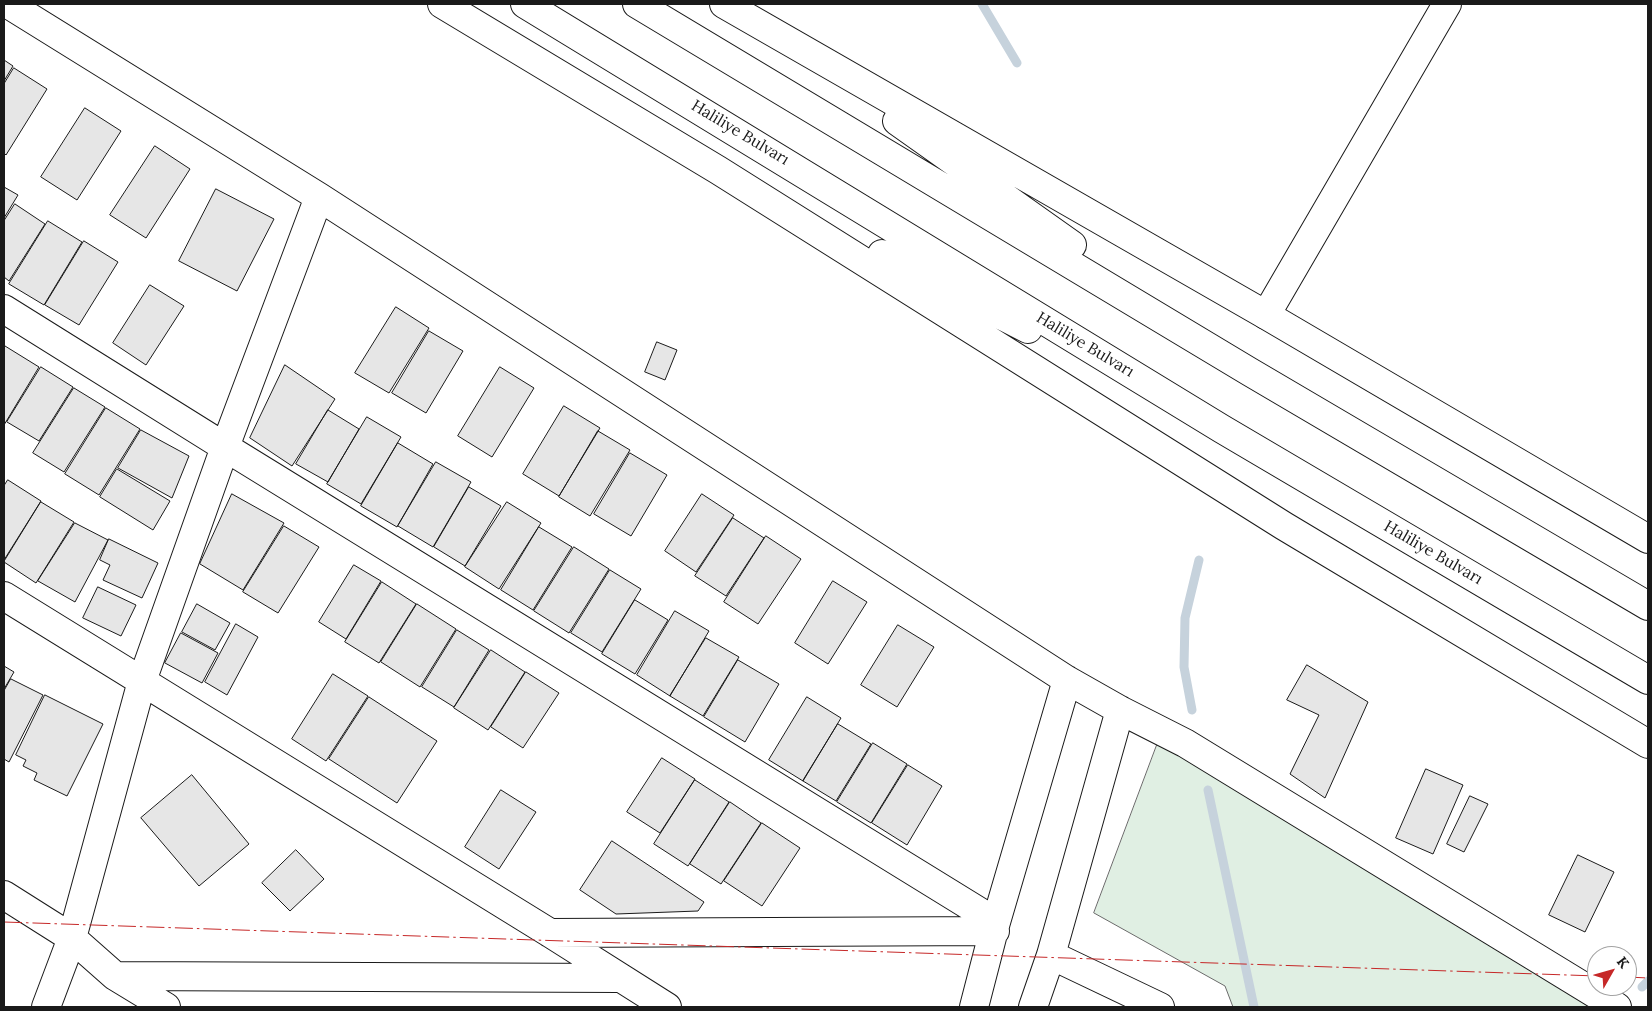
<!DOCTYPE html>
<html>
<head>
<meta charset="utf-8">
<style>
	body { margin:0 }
	#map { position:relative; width:1652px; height:1011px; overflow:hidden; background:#fff; font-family:Lora,serif }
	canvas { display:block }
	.frame { position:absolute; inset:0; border:5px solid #1a1a1a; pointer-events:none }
	.north { position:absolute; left:1587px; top:946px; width:50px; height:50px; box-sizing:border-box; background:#fff; border:1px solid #a3a3a3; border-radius:50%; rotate:52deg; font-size:14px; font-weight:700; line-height:20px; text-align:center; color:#1a1a1a }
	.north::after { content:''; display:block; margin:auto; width:18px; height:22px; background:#c62828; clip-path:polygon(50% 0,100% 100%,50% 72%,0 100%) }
</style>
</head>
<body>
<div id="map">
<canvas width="1652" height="1011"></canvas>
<div class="frame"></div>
<div class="north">K</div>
</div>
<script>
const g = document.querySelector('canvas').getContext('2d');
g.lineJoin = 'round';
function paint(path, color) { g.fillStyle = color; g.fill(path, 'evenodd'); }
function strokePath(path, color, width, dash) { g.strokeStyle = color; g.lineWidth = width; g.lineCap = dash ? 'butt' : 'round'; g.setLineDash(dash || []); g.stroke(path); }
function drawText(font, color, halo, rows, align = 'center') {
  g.font = font + ' Lora,serif'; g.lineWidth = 4; g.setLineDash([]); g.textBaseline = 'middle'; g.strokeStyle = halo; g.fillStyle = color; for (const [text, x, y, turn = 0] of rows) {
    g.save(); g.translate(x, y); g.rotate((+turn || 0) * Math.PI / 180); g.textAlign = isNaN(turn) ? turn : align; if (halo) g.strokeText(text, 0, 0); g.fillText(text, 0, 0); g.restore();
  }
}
const green = new Path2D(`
	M1163,729L1601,1007H1233L1225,986L1094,913Z`);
const stream = new Path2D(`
	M982,4L1017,63
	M1192,710L1184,667L1185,618L1199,560
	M1208,790L1254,1007
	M1642,987L1648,981`);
const building = new Path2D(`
	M4,60L13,66L4,81Z
	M14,68L47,89L6,155L4,153V84Z
	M85,108L121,131L77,200L41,177Z
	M155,146L190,169L146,238L110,215Z
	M4,187L18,195L4,218Z
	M216,189L274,219L237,291L179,261Z
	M15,204L45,224L9,281L4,277V221Z
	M48,221L82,242L44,305L9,284Z
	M84,241L118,262L79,325L45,305Z
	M150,285L184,306L146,365L113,343Z
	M396,307L429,328L389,393L355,373Z
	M429,331L463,351L426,413L392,393Z
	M657,342L677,350L665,380L645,372Z
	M5,346L39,367L4,425V348Z
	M285,365L335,399L292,466L250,438Z
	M41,367L73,387L39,441L7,422Z
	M500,367L534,388L492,457L458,436Z
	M74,388L105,407L64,472L33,453Z
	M564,406L600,428L559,496L523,474Z
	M106,408L140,429L99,495L65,474Z
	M328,410L359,429L328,482L296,464Z
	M367,417L401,437L361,504L327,484Z
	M141,430L189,456L172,498L118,468Z
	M598,431L630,450L590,516L559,497Z
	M398,443L433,464L397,527L361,506Z
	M630,453L667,475L631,536L594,514Z
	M436,462L471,482L433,547L398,526Z
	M117,469L170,501L153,530L100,497Z
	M8,480L41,501L4,560V486Z
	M469,487L501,506L465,566L434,547Z
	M232,494L284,523L243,590L200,564Z
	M702,494L734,515L696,572L665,551Z
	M41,502L74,522L36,583L4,562Z
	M507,502L541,523L499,589L465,567Z
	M733,518L764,538L726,596L695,576Z
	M75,523L108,540L75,602L38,581Z
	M284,526L319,547L278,613L243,592Z
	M539,527L572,547L533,610L501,590Z
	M766,536L801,559L758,624L724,602Z
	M109,539L158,563L142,598L103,580L110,565L100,560Z
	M574,547L609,569L569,633L534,611Z
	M354,565L381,581L346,639L319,622Z
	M610,570L641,589L602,652L571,633Z
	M833,581L867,602L828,664L795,643Z
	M382,582L416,604L379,663L345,642Z
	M98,587L136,605L121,636L83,618Z
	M635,600L668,620L635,674L602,654Z
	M197,604L230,623L215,650L182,632Z
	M417,604L456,629L420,687L381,662Z
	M675,611L709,631L670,696L637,675Z
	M236,624L258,637L227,695L205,682Z
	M898,625L934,647L897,707L861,685Z
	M457,630L489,650L454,707L422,687Z
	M181,633L218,653L202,683L165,663Z
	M706,638L739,657L703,716L670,696Z
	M491,650L525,672L488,730L454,708Z
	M738,660L779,684L745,742L704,717Z
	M1307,665L1368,702L1325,798L1290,774L1319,715L1287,700Z
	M4,666L14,672L4,689Z
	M526,672L559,693L523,748L491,727Z
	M333,674L368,696L326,761L292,739Z
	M11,679L43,695L9,762L4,759V691Z
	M45,695L103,724L67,796L34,780L37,773L23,766L26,760L16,755Z
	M369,697L437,741L397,803L329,759Z
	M807,697L841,718L803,781L769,760Z
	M838,724L871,744L836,801L803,781Z
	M873,743L907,764L871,823L837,802Z
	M662,758L695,779L660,833L627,812Z
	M908,765L942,786L907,845L872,823Z
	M1426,769L1463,785L1433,854L1396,838Z
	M192,775L249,844L199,886L141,818Z
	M695,780L729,802L688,866L654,844Z
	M501,790L536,812L499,869L465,847Z
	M1470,796L1488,804L1464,852L1447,844Z
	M730,802L761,823L721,884L690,864Z
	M762,823L800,848L762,906L724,881Z
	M612,841L704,902L698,911L616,914L580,890Z
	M296,850L324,879L290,911L262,883Z
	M1578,855L1614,872L1585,932L1549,915Z`);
const minor = new Path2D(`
	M8,4L319,197L1067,680L1120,710L1185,743L1617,1007
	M4,309L225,447L996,922
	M1266,315L1447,4
	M4,596L550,933L667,1007
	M4,895L72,938L115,976L166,1007
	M550,933L995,931
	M1051,955L1160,1007
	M115,976L620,978
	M46,1007L72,938L142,681L225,447L319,197
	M974,1007L996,922L1067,680
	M1033,1007L1051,955L1120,710`);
const highway = new Path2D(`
	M442,4L718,170L1284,526L1648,744
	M525,4L1222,429L1648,680
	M637,4L1250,372L1648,606
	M724,4L1266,315L1648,539
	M897,121L1072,245
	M882,254L1028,329`);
const power = new Path2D(`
	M4,922L1597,976
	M1627,977L1648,978`);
const streetNames = [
	["Haliliye Bulvarı",740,133,31],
	["Haliliye Bulvarı",1085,345,31],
	["Haliliye Bulvarı",1433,553,30]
];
paint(green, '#e0efe3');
strokePath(green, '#6a6a6a', 1);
strokePath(stream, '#c6d2dc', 9);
paint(building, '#e6e6e6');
strokePath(building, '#1a1a1a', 1);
strokePath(minor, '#1a1a1a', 30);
strokePath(highway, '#1a1a1a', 30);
strokePath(minor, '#fff', 28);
strokePath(highway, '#fff', 28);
strokePath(power, '#c62828', 1, [18, 4, 2.5, 4]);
drawText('16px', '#1a1a1a', '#fff', streetNames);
</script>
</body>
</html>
